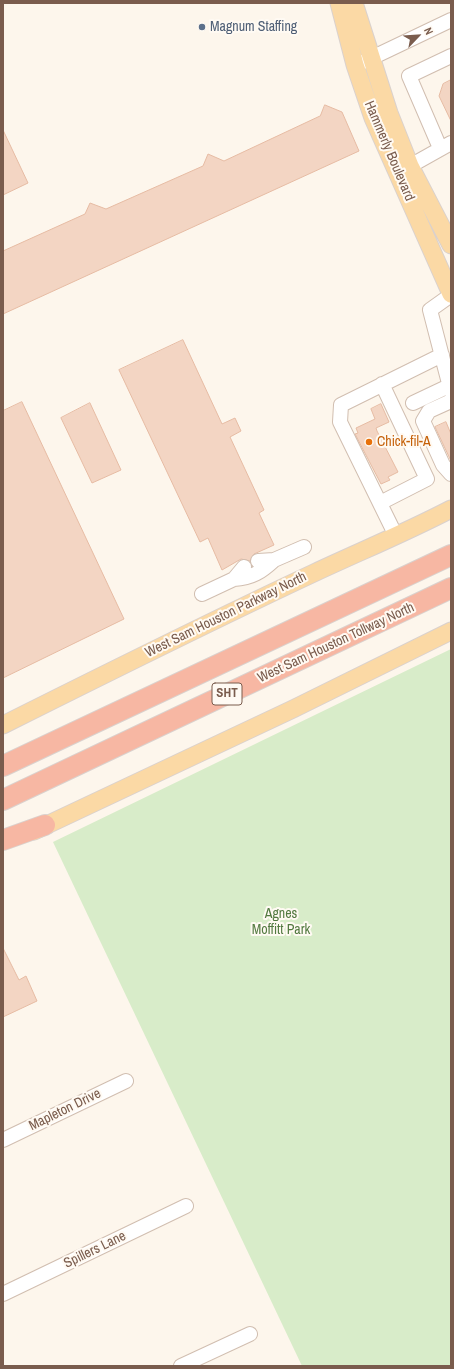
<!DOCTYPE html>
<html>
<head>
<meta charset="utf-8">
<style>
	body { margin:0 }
	#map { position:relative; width:454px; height:1369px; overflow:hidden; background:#fdf6ec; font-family:"Archivo Narrow",sans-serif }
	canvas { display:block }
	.frame { position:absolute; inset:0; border:4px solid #7a5c4d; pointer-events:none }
	.north { position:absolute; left:398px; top:16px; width:40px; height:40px; -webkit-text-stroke:3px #fffaf3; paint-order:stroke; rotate:65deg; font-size:11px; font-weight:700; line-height:16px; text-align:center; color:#7a5c4d }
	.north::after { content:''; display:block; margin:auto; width:14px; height:18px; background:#7a5c4d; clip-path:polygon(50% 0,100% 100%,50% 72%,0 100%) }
</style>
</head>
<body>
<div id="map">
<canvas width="454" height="1369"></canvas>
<div class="frame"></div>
<div class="north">N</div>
</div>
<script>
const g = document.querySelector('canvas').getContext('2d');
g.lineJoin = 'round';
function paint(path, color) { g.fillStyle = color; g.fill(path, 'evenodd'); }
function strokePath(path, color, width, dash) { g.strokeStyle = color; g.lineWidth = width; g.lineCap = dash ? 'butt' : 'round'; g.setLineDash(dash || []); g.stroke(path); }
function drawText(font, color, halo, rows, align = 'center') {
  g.font = font + ' "Archivo Narrow",sans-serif'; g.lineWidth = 4; g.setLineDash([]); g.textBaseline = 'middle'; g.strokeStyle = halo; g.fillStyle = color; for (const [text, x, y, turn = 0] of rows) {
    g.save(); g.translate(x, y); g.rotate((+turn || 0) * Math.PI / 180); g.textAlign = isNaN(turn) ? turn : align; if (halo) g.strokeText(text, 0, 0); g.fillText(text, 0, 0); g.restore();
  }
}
const green = new Path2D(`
	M451,649V1366H302L53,842Z`);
const building = new Path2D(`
	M451,80V121L439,96L443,84Z
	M325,105L342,112L359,151L3,314V251L85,214L90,203L106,209L203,166L208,154L224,161L320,116Z
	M3,130L28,183L3,195Z
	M183,340L222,424L235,418L241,431L230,437L264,510L259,513L274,545L254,554L250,561L241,559L222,570L208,538L200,542L119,370Z
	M22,402L124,619L3,678V411Z
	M90,403L121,470L92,483L61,418Z
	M381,404L389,422L376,428L377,431L398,472L388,477L390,480L381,484L355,434L358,433L356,428L375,419L371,409Z
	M446,422L451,434V461L435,427Z
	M3,948L19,980L26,976L37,1001L3,1017Z`);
const minor = new Path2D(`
	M363,62L451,20
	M440,148L409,76L451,56
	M410,166L451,143
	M451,295L430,310L451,391
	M451,401L429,411L423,421L443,465L451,474
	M413,403L451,385
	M380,503L427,479L382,384
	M396,536L340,422L341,405L442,355
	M258,561L274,560L304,547
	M234,579C252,578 261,572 274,560
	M202,594L234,579L244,567
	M3,1140L126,1081
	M3,1294L186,1206
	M181,1366L250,1334`);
const major = new Path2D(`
	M339,3L355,65L373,118L451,294
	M354,3L389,113L410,166L451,245
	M3,725C107,673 211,621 316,572C361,551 407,532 451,509
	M34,831L293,709L451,631`);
const highway = new Path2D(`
	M3,766L451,555
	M3,800L451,588
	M3,840L45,825`);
const markers = [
	[202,27,4,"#5c6f8a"],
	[369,442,4,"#e8710a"]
];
const shields = [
	[227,694,30]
];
const shieldNames = [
	["SHT",227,694]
];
const serviceNames = [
	["Magnum Staffing",210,27]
];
const streetNames = [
	["Hammerly Boulevard",389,151,67],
	["West Sam Houston Parkway North",226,615,-26],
	["West Sam Houston Tollway North",336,643,-25],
	["Mapleton Drive",65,1110,-26],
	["Spillers Lane",95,1250,-26]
];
const foodNames = [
	["Chick-fil-A",377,442]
];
const parkNames = [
	["Agnes",281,914],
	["Moffitt Park",281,930]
];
paint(green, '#d8ecc9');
paint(building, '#f3d5c3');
strokePath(building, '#e6bba3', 1);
strokePath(minor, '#d1beb0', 16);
strokePath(major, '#dad1cd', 19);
strokePath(highway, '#dad1cd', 22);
strokePath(minor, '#fff', 14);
strokePath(major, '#fbd9a5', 17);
strokePath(highway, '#f7b7a3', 20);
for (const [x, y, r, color] of markers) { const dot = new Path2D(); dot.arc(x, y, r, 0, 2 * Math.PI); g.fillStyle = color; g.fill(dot); strokePath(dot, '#fffaf3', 1.5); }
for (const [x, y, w] of shields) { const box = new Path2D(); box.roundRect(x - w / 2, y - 11, w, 22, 3); g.fillStyle = '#fffaf3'; g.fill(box); strokePath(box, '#7a5c4d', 1); }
drawText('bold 13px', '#7a5c4d', null, shieldNames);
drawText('14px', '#4e5e75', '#fffaf3', serviceNames, 'left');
drawText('14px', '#7a5c4d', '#fffaf3', streetNames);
drawText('14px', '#c56008', '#fffaf3', foodNames, 'left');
drawText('14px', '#537a41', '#fffaf3', parkNames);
</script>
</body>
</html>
